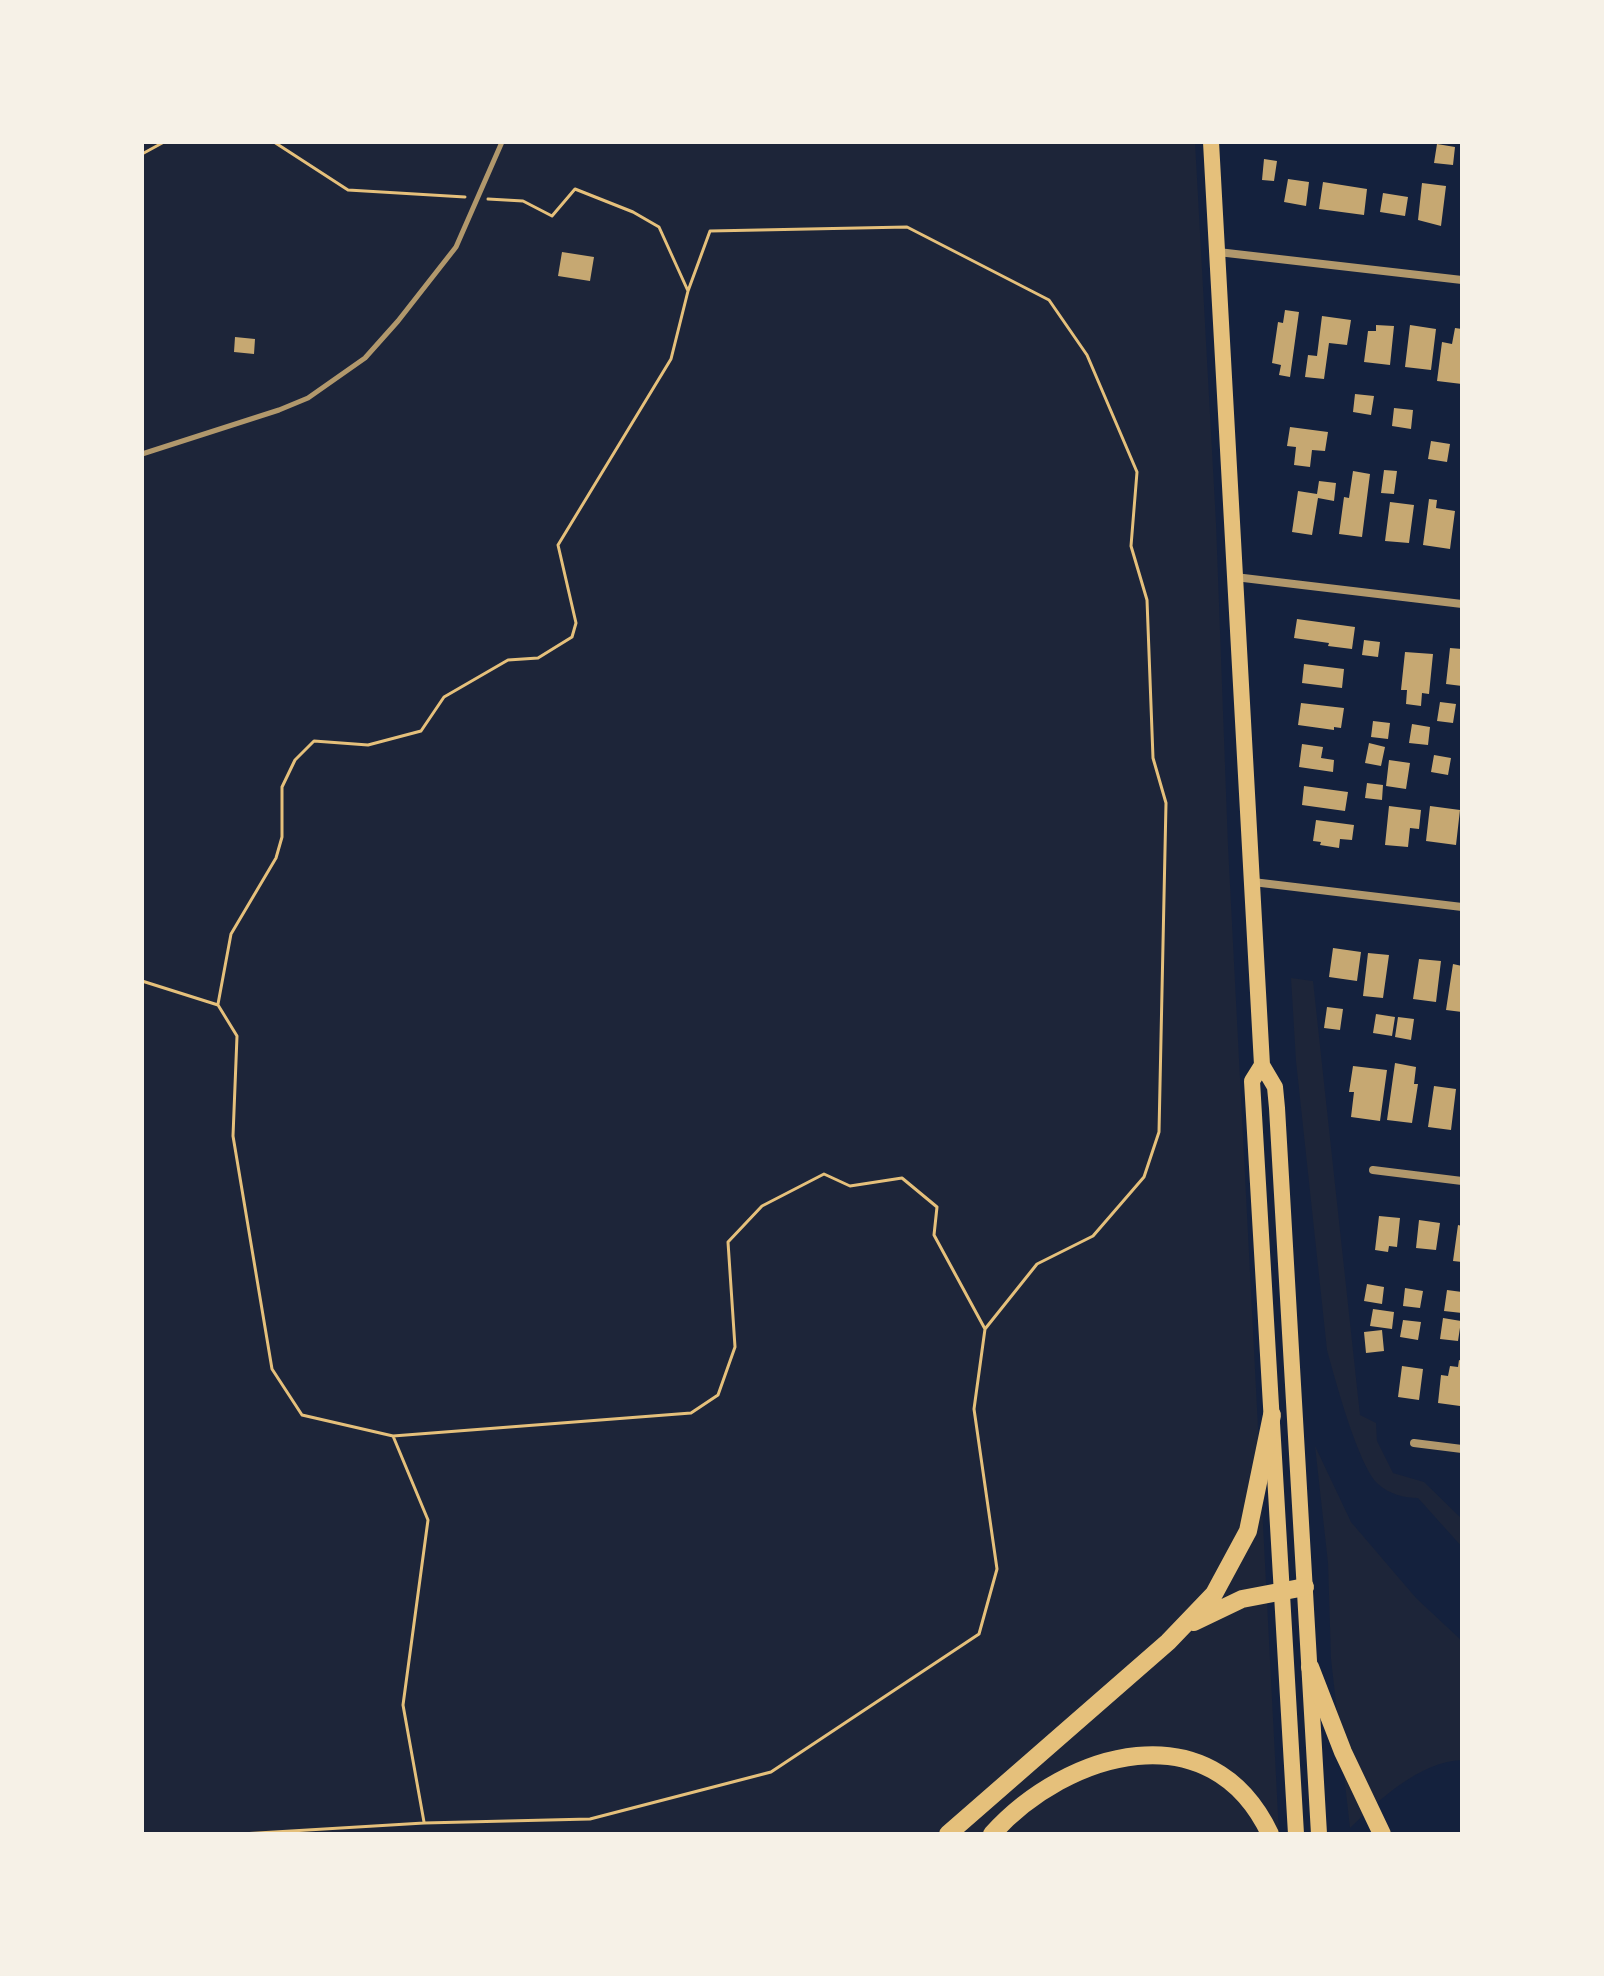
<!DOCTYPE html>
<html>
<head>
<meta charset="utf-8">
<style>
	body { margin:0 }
	#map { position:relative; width:1604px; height:1976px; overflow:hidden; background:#14213d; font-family:"Fira Sans Condensed",sans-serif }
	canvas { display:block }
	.frame { position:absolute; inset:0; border:144px solid #f6f1e7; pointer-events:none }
</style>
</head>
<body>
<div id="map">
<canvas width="1604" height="1976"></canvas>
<div class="frame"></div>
</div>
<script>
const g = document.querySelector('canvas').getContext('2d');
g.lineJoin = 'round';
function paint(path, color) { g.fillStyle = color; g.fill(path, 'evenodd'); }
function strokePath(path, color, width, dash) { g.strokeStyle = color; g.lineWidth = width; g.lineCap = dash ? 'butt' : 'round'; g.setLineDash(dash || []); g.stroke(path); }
const green = new Path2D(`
	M142,142H1195L1216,523L1228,846L1279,1834H142Z
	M1291,978L1313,981L1360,1415L1376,1423L1377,1441L1393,1473L1424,1482L1462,1519V1547L1418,1498C1404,1498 1389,1494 1378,1484C1358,1465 1335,1379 1327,1350L1296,1061Z
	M1315,1446L1351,1522L1416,1598L1462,1641V1760C1419,1762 1379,1800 1350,1828L1331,1659L1328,1563Z`);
const building = new Path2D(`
	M1437,144L1455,147L1453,165L1434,163Z
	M1264,159L1277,161L1274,181L1262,180Z
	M1288,179L1309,182L1306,206L1284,202Z
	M1323,182L1367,189L1364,215L1319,209Z
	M1422,183L1446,186L1441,226L1418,220Z
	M1383,193L1408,197L1405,216L1380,212Z
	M562,252L594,257L590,281L558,276Z
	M1285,310L1299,312L1290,377L1279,375L1281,365L1272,363L1278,322L1283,323Z
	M1322,316L1351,320L1347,345L1329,343L1324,379L1305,377L1308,355L1317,356Z
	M1376,325L1394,326L1390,365L1364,362L1368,331H1376Z
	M1410,325L1436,329L1431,370L1405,367Z
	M1455,328L1462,329V384L1437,381L1442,342L1452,344Z
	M235,337L255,339L254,354L234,352Z
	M1355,394L1374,396L1371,415L1353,412Z
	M1394,408L1413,410L1411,429L1392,426Z
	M1290,427L1328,432L1325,451L1312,450L1310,467L1294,465L1296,447L1287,446Z
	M1431,441L1450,444L1447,462L1428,459Z
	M1384,470L1397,471L1394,494L1381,493Z
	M1353,471L1370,474L1362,537L1339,534L1344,497L1349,498Z
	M1319,481L1336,483L1334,501L1318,498L1312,535L1292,532L1298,491L1317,494Z
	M1429,499L1437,500L1436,508L1455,511L1450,549L1423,545Z
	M1390,502L1414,505L1409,543L1385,541Z
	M1297,619L1355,627L1352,649L1328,646L1329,643L1294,638Z
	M1364,640L1380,642L1378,657L1362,655Z
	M1450,648L1462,649V686L1446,684Z
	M1405,652L1433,654L1429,694L1422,693L1421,706L1406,704L1407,690H1401Z
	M1304,664L1344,669L1342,688L1302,683Z
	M1440,702L1456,704L1453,723L1437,721Z
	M1301,703L1344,708L1341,728L1334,727V730L1298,725Z
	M1373,721L1390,723L1388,739L1371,737Z
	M1412,724L1430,727L1428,745L1409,743Z
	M1369,743L1385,747L1381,766L1365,763Z
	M1302,744L1323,747L1321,758L1334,760L1333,772L1299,767Z
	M1434,755L1451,758L1448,775L1431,772Z
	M1389,760L1410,763L1406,789L1386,786Z
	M1367,783L1383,785L1382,800L1365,798Z
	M1304,786L1348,792L1345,811L1302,805Z
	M1389,806L1421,810L1419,829L1410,828L1408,847L1385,845Z
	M1430,806L1460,810L1456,845L1426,841Z
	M1316,820L1354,825L1352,840L1340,839L1339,848L1320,845L1321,842L1313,841Z
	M1333,948L1361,952L1357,981L1329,977Z
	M1368,953L1389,955L1383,998L1363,996Z
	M1419,959L1441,961L1436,1002L1413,999Z
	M1453,964L1462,966V1012L1446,1010Z
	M1327,1007L1343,1009L1340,1030L1324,1028Z
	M1376,1014L1395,1017L1392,1036L1373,1033Z
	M1398,1017L1414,1019L1411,1040L1395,1037Z
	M1395,1063L1416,1067L1414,1084H1418L1412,1123L1387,1120Z
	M1353,1066L1387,1070L1380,1121L1351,1117L1354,1092H1349Z
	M1434,1086L1456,1089L1451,1130L1428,1127Z
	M1379,1216L1400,1218L1397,1247L1389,1246L1388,1252L1375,1250Z
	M1419,1220L1440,1223L1436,1250L1416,1248Z
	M1458,1225L1462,1226V1262L1453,1261Z
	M1367,1284L1384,1287L1382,1304L1364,1301Z
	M1405,1288L1423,1291L1420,1308L1403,1306Z
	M1447,1290L1462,1292V1313L1444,1311Z
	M1373,1309L1394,1312L1392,1329L1370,1326Z
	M1443,1318L1461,1321L1458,1341L1440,1339Z
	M1403,1320L1421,1322L1418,1340L1400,1337Z
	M1382,1330L1384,1351L1366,1353L1364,1332Z
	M1459,1360L1462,1361L1460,1406L1438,1403L1441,1375L1448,1376L1450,1366L1458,1367Z
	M1402,1366L1423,1369L1419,1400L1398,1397Z`);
const path = new Path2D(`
	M274,142L348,190L465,197
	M142,154L164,142
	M142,981L218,1005L237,1036L233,1136L272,1369L302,1415L393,1436L691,1413L718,1395L735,1347L728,1242L762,1206L824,1174L850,1186L902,1178L937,1207L934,1235L985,1329
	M218,1004L231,934L276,858L282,837V787L295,760L314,741L368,745L421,731L444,697L508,660L538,658L572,637L576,623L558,545L671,359L688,291
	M393,1436L428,1520L403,1705L424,1822
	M241,1834L424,1823L590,1819L771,1772L979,1634L997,1569L974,1409L985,1329L1037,1264L1093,1236L1144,1177L1159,1132L1166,803L1153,758L1147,600L1131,546L1137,472L1087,355L1049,300L907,227L710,231L688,291L659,227L633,212L575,189L552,216L523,201L488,199`);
const service = new Path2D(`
	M142,454L279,410L308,398L365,358L398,321L456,247L502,142`);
const minor = new Path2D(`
	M1218,252L1462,280
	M1235,577L1462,604
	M1253,882L1462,907
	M1373,1170L1462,1181
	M1414,1443L1462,1449`);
const primary = new Path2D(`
	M1211,142L1262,1065L1275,1087L1277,1108L1319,1834
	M1262,1065L1252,1081L1296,1834`);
const motorway = new Path2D(`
	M1194,1622L1242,1599L1305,1587
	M1310,1667L1343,1752L1382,1834
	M948,1834L1168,1642L1214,1594L1248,1531L1272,1415
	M992,1834C1067,1751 1211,1709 1270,1834`);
paint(green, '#1d2539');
paint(building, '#c6a872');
strokePath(path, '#e5c07b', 3);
strokePath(service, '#b1986c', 5);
strokePath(minor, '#b1986c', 8);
strokePath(primary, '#e5c07b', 16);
strokePath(motorway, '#e5c07b', 18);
</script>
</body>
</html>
